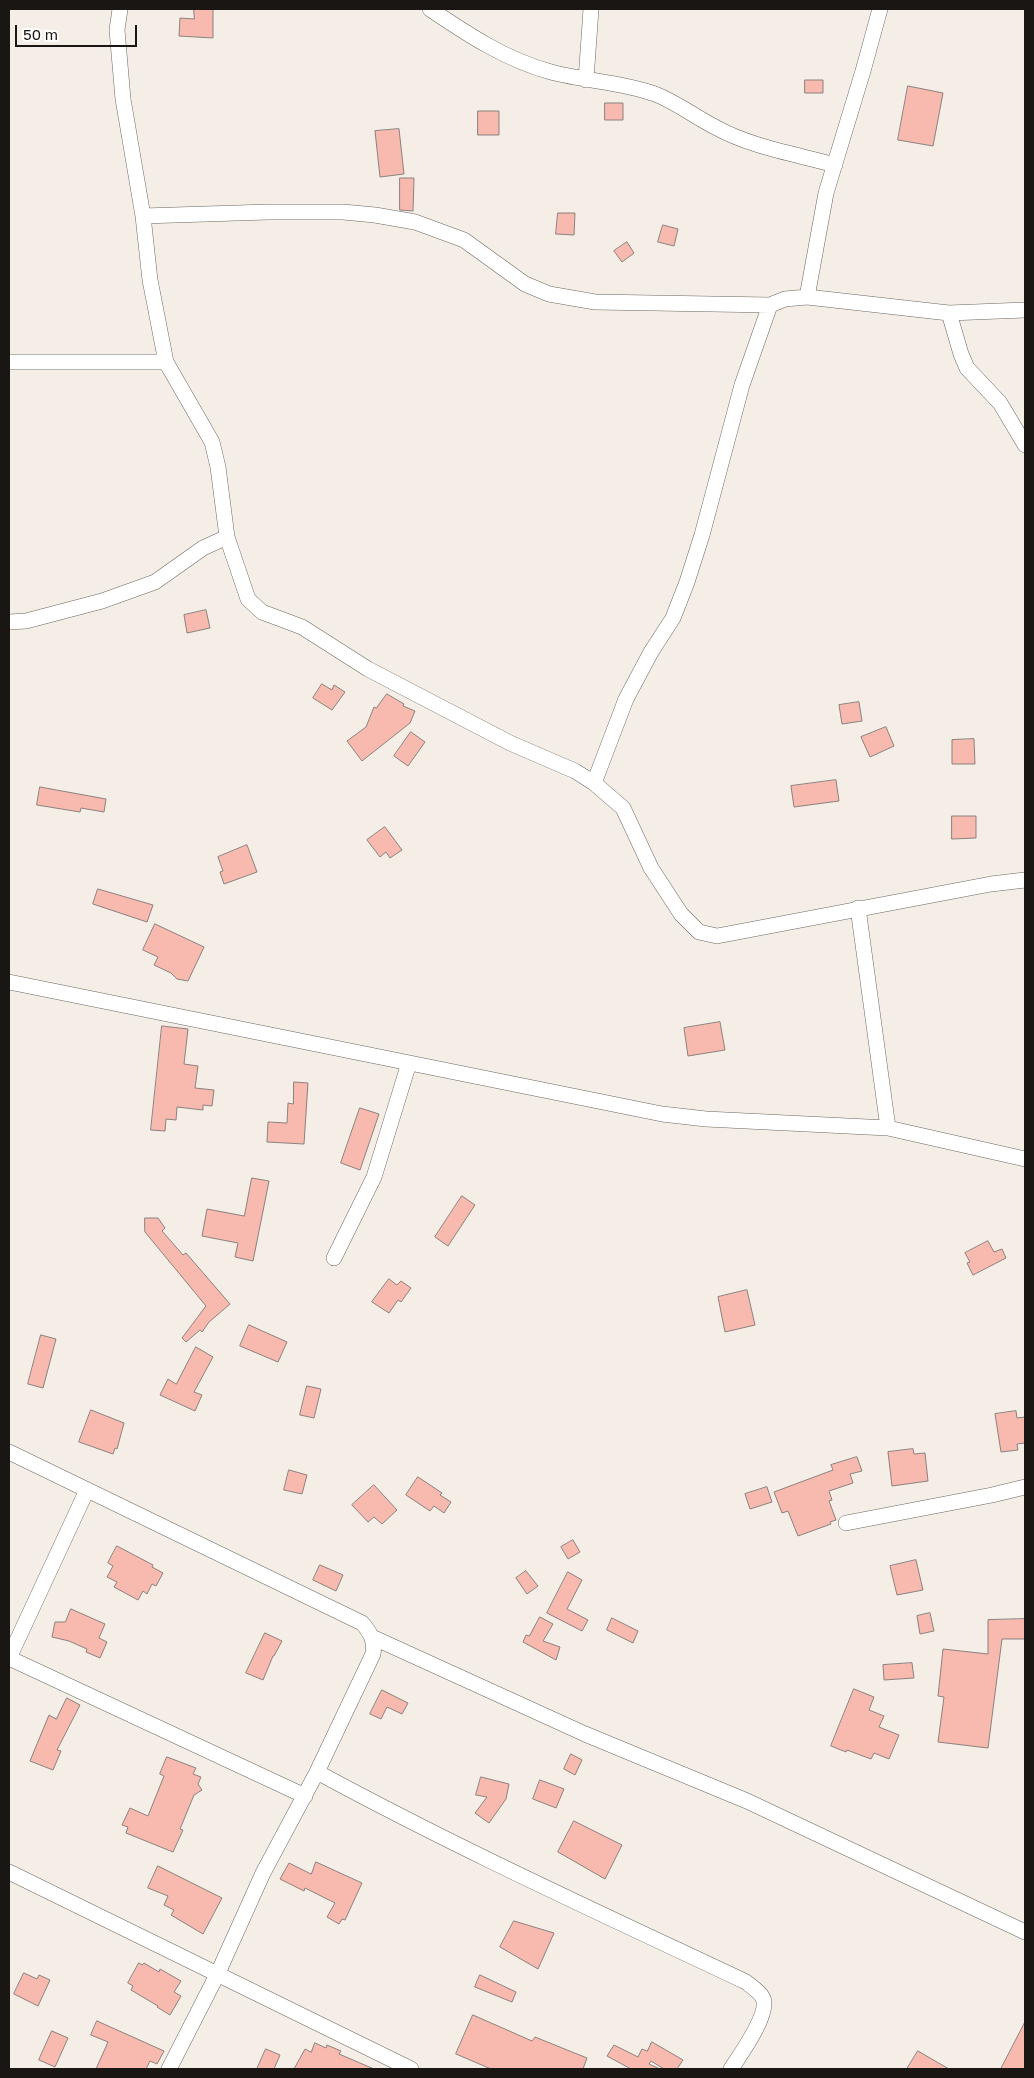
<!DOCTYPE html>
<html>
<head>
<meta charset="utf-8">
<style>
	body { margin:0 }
	#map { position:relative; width:1034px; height:2078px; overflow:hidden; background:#f4eee6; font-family:"Golos Text",sans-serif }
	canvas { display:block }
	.frame { position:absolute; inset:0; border:10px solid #191614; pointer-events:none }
	.scale { position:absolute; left:15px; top:25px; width:122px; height:22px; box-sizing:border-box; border:2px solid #191614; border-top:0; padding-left:6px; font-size:15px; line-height:18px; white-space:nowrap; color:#191614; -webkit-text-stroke:4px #fff; paint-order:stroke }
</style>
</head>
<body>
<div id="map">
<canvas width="1034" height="2078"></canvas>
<div class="frame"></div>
<div class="scale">50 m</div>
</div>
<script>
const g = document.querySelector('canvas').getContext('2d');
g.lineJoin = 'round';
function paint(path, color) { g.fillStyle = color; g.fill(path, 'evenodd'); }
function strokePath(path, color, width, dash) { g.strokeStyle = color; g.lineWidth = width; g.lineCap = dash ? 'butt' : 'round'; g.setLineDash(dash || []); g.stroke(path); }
const building = new Path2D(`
	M194,9H213V38L179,36L180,18L194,19Z
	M805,80H823V93H805Z
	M908,86L943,93L933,146L898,140Z
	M605,103H623V120H605Z
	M478,111H499V135H478Z
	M399,129L404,174L380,177L375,131Z
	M400,178H414L413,211L400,210Z
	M558,213H575L574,235L556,234Z
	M663,225L678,229L674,246L658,242Z
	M627,242L634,253L622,262L614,251Z
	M206,610L210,628L187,633L184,615Z
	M322,684L332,690L334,685L345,692L332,710L313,698Z
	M387,694L404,704L403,706L415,711L410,723L362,761L347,741L366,727L374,707L376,708Z
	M859,702L862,721L842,724L839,705Z
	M886,727L894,746L870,757L861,737Z
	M411,732L425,742L408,766L394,756Z
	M974,739L975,764H952V740Z
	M836,780L839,801L794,807L791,786Z
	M40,787L106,799L104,812L81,808L80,812L37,805Z
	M952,816H976V838L952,839Z
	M385,827L402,850L390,858L386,852L380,857L367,840Z
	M247,845L257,872L224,884L220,872L223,871L218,857Z
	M98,889L153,905L147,922L93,904Z
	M155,924L204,947L188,981L177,979L171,973L154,965L158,957L143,950Z
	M720,1022L725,1050L688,1056L684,1028Z
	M162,1026L188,1029L184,1064L198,1066L195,1088L214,1090L212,1106L203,1105V1110L177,1107L176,1120L166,1119L165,1131L151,1130Z
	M294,1082L308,1083L304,1144L267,1142L268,1122L287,1123L288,1103L293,1104Z
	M360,1108L379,1114L360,1170L341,1163Z
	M252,1178L269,1181L253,1261L235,1257L238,1243L202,1236L207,1209L244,1216Z
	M462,1196L475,1205L448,1246L435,1237Z
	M145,1218H158L165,1228L162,1231L183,1255L186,1253L230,1304L209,1322L202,1332L200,1330L186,1342L182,1338L206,1306L145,1232Z
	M988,1241L994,1252L1002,1249L1006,1258L973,1275L967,1263L970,1262L965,1253Z
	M389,1279L397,1285L401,1281L411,1288L401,1302L398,1300L389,1313L372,1302Z
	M747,1290L755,1325L725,1332L718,1297Z
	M249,1325L287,1342L278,1362L240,1346Z
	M41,1335L56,1339L43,1388L28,1384Z
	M196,1347L213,1357L194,1392L202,1395L195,1411L160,1395L168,1379L176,1384Z
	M307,1386L321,1389L314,1418L300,1415Z
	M91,1410L124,1423L117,1449L115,1448L113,1454L79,1442Z
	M1016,1411L1017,1418L1025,1417V1443L1017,1444L1018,1450L1001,1452L995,1414Z
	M913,1449L914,1454L925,1453L928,1481L892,1486L888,1452Z
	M857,1457L862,1471L850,1474L853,1483L829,1491L832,1500L829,1501L836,1520L830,1522L831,1524L798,1536L788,1511L782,1513L774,1492L833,1470L831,1465Z
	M289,1470L307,1475L302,1494L284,1490Z
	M418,1477L442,1493L440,1495L451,1502L444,1513L434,1506L430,1511L406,1495Z
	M374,1485L397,1510L382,1524L374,1517L368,1522L352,1505Z
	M767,1487L772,1502L750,1509L745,1494Z
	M573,1540L580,1552L568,1559L561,1547Z
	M117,1546L153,1565L152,1567L163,1573L156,1586L152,1584L147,1594L143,1591L138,1600L114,1587L117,1582L107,1577L113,1566L108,1563Z
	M916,1560L923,1590L897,1595L890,1566Z
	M320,1565L343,1575L336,1591L313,1580Z
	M526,1571L538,1586L527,1594L516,1578Z
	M568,1572L582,1580L567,1609L588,1620L582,1631L547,1613Z
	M71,1609L105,1624L99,1638L107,1642L100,1658L86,1652L87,1649L69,1641L52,1637L55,1622H65Z
	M930,1613L934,1631L920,1634L917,1616Z
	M540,1617L553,1624L543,1641L560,1647L556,1660L523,1642L526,1635L529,1636Z
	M612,1618L638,1631L633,1643L607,1630Z
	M1025,1619V1639H1002L988,1748L938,1742L944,1697L938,1696L943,1649L988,1654V1620Z
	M265,1633L282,1641L274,1656H273L263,1680L246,1673Z
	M912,1663L914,1678L884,1680L883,1665Z
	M854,1689L874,1697L869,1710L884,1716L879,1727L899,1735L889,1759L874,1753L871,1759L847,1750L846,1752L831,1746Z
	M382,1690L408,1703L402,1714L387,1707L381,1719L370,1714Z
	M67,1698L80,1705L57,1750L61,1751L53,1770L30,1761L49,1715L56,1719Z
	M571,1754L582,1760L575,1775L564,1769Z
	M167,1757L196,1768L193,1774L201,1777L198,1784L202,1790L194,1795L180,1829L183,1830L173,1852L126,1833L128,1827L122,1825L130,1808L148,1816L164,1776L160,1774Z
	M481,1777L509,1784L506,1799L489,1823L475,1813L487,1797L476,1795Z
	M540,1780L564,1789L556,1808L533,1799Z
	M574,1821L622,1845L605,1879L558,1852Z
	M316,1862L362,1883L345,1920L342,1919L339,1924L327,1917L335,1903L305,1888L304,1891L280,1879L289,1863L311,1874Z
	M158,1866L222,1898L203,1934L171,1915L174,1910L164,1905L168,1896L148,1888Z
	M514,1921L554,1933L538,1969L500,1947Z
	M139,1963L142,1965L144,1963L159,1972L160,1969L181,1981L174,1992L181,1996L170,2015L157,2007L158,2006L131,1990L133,1986L128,1983Z
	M24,1973L37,1979L39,1975L50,1980L38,2006L14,1994Z
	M480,1975L516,1992L512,2002L475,1987Z
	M473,2015L532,2041L535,2037L587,2058L583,2069H491L456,2054Z
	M97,2021L164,2051L157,2064L150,2061L146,2069H96L108,2042L91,2035Z
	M1025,2022V2069H1001Z
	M52,2031L68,2038L55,2067L39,2060Z
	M652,2042L683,2060L677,2069H664L651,2061L649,2064L660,2069H631L607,2056L614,2045L638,2057L642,2049L647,2051Z
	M315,2043L326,2048L327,2045L341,2051L339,2054L374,2069H294L305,2049L311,2052Z
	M266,2049L280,2055L274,2069H257Z
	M918,2051L949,2069H907Z`);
const minor = new Path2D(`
	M120,9L117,30L123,99L143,216L150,280L166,362L212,442L218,467L227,537L248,599L262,612L302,627L368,669L510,743L575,771L594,783L623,808L651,868L681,914L699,932L717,936L991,884L1025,880
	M430,9C467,34 506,60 551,72C585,81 622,82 655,94C676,102 695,117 715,127C751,147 795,154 835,165
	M586,80L591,9
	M143,216L268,212H343L375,215L415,222L464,240L525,284L549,294L595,302L770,305L785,299L807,297L949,313L1025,310
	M807,297L826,193L863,71L880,9
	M949,313L961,354L967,368L1000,403L1025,445
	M9,362H166
	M9,622L26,621L102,601L155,582L203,548L227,537
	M594,783L626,699L651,652L673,618L687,582L702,535L742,385L770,305
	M858,908L888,1128
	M9,982L662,1114L706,1119L888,1128L1025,1159
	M334,1258L374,1177L409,1063
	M9,1452L362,1623C371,1633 375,1641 373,1654L317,1772L263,1873L218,1973L169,2069
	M846,1523L992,1495L1025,1487
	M372,1637L585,1734L747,1801L1025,1932
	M9,1658L305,1796
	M9,1658L87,1490
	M317,1772C457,1848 602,1914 746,1982C751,1986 760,1992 763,1998C770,2014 740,2055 731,2069
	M9,1872L411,2069`);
paint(building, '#f8b9af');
strokePath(building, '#8b817f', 1);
strokePath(minor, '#6d6861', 16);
strokePath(minor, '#fff', 15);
</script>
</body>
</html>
